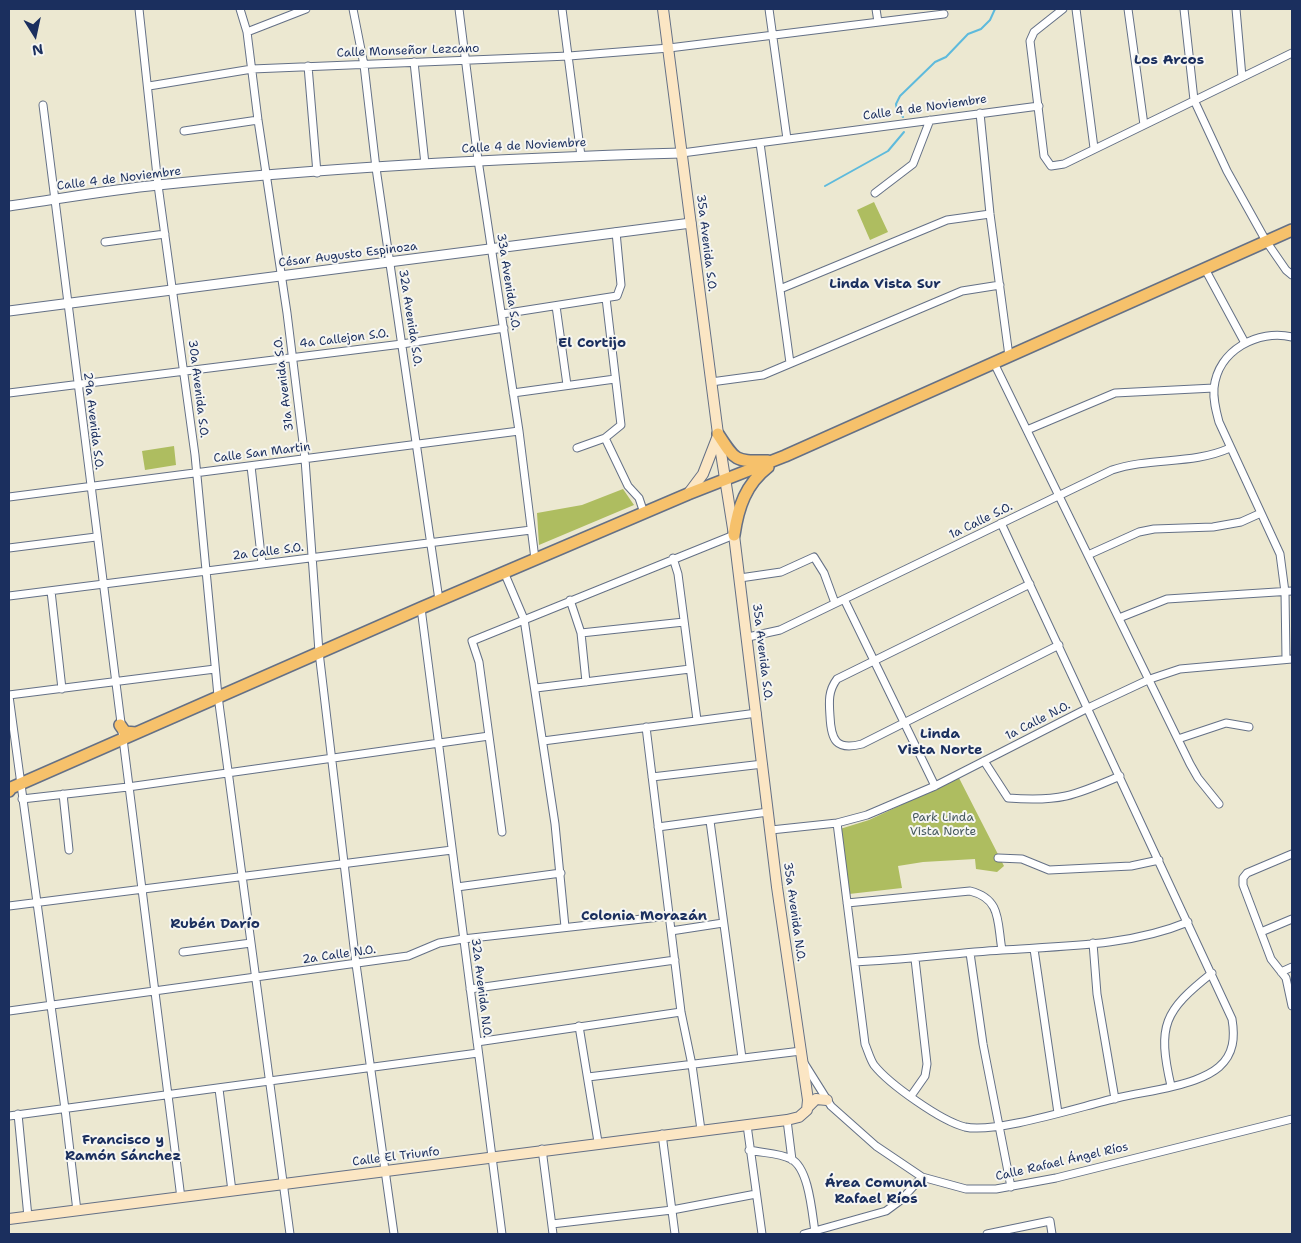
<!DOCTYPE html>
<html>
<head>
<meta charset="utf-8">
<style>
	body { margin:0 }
	#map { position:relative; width:1301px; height:1243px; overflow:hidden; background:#ece8d1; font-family:"Shantell Sans",sans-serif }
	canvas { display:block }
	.frame { position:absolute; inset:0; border:10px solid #1b2f5e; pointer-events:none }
	.north { position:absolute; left:10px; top:10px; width:50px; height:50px; -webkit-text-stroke:4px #f6f6f2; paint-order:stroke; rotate:170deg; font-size:14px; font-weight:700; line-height:20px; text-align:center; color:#1b2f5e }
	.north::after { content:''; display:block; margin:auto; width:18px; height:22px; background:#1b2f5e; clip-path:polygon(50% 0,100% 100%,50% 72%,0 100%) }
</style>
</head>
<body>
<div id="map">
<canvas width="1301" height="1243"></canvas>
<div class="frame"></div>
<div class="north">N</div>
</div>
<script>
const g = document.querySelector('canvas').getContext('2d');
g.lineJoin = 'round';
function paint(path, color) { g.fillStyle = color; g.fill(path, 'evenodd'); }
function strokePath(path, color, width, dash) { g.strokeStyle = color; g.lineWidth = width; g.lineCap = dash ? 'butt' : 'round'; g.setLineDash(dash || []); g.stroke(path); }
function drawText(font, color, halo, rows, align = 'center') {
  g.font = font + ' "Shantell Sans",sans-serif'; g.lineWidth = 4; g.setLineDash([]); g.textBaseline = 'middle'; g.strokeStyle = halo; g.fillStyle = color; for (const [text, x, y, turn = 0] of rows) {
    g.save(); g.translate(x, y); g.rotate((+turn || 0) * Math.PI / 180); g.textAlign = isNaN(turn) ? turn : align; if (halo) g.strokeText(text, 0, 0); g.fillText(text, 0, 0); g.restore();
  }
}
const green = new Path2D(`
	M874,202L888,232L870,240L857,210Z
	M174,446L176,465L145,470L142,451Z
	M623,489L634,505L539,545L537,513L582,505Z
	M959,778L1004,866L997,872L976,869L975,859L923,862L898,866L902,888L849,894L840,829L869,820Z`);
const stream = new Path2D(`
	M903,117L897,111L896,104L900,96L935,62L946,57L968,34L981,29L990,20L995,9
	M825,186L888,151L904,132`);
const minor = new Path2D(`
	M139,9L158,185L195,455L218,696L290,1234
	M240,9L247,32L258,120L287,313L305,459L319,652L356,964L394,1234
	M353,9L364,65L376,168L439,600
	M459,9L478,160L519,431L535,559
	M562,9L581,156
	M769,9L787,139
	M876,9L878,22
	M1063,9L1034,32L1030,41L1044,156L1051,166L1064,164L1292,53
	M1076,9L1094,148
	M1128,9L1144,125
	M1184,9L1194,100L1227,171L1266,241L1286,270L1292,275
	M1236,9L1242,77
	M247,32L306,9
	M414,62L425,164
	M308,66L317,173
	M149,86L252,69L569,56L669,48L944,14
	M43,105L181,1198
	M980,113L990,214L1009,356
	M184,131L258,120
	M760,143L790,363
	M682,153L1039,106
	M875,193L913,164L930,120
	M105,242L165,234
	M1205,269L1245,343
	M780,289L947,220L990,214
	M556,306L567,385
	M502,314L617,296L621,285L616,232
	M994,363L1190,764L1198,778L1219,804
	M711,382L763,375L962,291L1000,285
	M9,393L402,344L504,328
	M513,393L615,379
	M1027,430L1115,393L1214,388
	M605,438L628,486L639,498L644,513
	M577,448L605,438L621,425L606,298
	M251,466L262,564
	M9,497L519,431
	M9,548L96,537
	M1088,555L1139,532L1154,529L1213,527L1241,522L1261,513
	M673,558L678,574L697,720
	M504,572L524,619L555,824L565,927
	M740,578L781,572L814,557L824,573L835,603
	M1030,584L837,679C828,691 829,702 830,716C831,740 836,751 862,744L1059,645
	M51,591L62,689
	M9,596L531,530
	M844,599L935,786
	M570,600L581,633L586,682
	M421,608L502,1234
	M1119,618L1167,599L1292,591
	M581,633L684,622
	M748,637L780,630L1112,470C1151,457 1192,465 1230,448
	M1286,659L1285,592L1280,554L1219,422C1216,411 1213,400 1214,388C1218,350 1258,329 1292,337
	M536,688L690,669
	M9,695L215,669
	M9,696L65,1109L77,1211
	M646,727L681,1012L692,1065L701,1130
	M1178,739L1226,723L1249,727
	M543,741L757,713
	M984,761L1008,798C1059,802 1074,796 1120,776
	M652,777L763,764
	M63,794L69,850
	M22,799L128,787L489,736
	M710,821L742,1058
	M837,823L865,1044C868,1051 870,1059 874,1065C889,1084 941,1121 965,1127C996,1134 1082,1106 1117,1098C1143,1092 1171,1089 1195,1080C1203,1077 1212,1073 1219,1067C1234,1054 1235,1037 1232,1019L1001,523
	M658,827L768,812
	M771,830L837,823L867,815L935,786L1088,708L1150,679L1180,669L1292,659
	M502,832L479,662L472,641L734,535
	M1292,854L1247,873L1243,878V885L1271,959L1286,978L1292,1006
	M998,858L1022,859L1049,870L1131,866L1159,860
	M457,887L561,873
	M847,903L970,891C1002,899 997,922 1002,950
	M9,906L452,850
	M671,931L723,923
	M1261,932L1292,919
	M1093,943L1097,994L1115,1099
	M1034,949L1058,1113
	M183,952L251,943
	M970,953L983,1044L1011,1187
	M855,962C904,960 953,953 1002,950C1065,946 1130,946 1188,922
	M1281,972L1292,967
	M470,989L675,960
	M9,1011L408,956L439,943L463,939L669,916
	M579,1026L598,1142
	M477,1042L681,1012
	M804,1063L831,1106L876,1146L922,1177L966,1189H996L1056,1178L1292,1119
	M588,1077L801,1051
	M1171,1086C1157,1025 1164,1011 1212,973
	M219,1089L232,1191
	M911,1096L925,1076L927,1064L915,959
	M18,1114L28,1217
	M9,1116L478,1053
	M787,1120L792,1160
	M747,1125L762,1234
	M662,1134L675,1234
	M542,1149L553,1234
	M749,1150C762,1153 780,1153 791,1159C809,1168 812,1213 815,1232
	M552,1224L672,1210L756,1194
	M804,1234L886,1211L901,1200L922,1177
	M987,1234L1050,1221L1052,1234`);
const tertiary = new Path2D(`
	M9,206C59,199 108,190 158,185C332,167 507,158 682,153
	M9,311L691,223`);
const secondary = new Path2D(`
	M688,494L703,474L717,438
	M808,1107L816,1099L827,1100
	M9,1219L787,1120L799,1117L807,1110L808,1100L777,887L734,535L718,434L663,9`);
const primary = new Path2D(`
	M718,434C736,462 735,461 768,461
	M734,535C738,507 746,484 768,467
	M120,725L125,732L136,733
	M9,791L11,788L421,608L688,494L785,456L1292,230`);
const streetNames = [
	["Calle Monseñor Lezcano",408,51,-2],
	["Calle 4 de Noviembre",925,108,-8],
	["Calle 4 de Noviembre",524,146,-3],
	["Calle 4 de Noviembre",119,179,-7],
	["35a Avenida S.O.",706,243,83],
	["César Augusto Espinoza",348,255,-7],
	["33a Avenida S.O.",508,282,81],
	["32a Avenida S.O.",410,318,81],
	["4a Callejon S.O.",344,339,-7],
	["31a Avenida S.O.",284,384,-97],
	["30a Avenida S.O.",198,389,83],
	["29a Avenida S.O.",93,421,83],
	["Calle San Martin",262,453,-7],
	["1a Calle S.O.",981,521,-26],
	["2a Calle S.O.",268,552,-7],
	["35a Avenida S.O.",762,652,83],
	["1a Calle N.O.",1038,721,-27],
	["35a Avenida N.O.",794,912,82],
	["2a Calle N.O.",339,955,-8],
	["32a Avenida N.O.",481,988,83],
	["Calle El Triunfo",396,1157,-7],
	["Calle Rafael Ángel Ríos",1062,1162,-13]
];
const parkNames = [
	["Park Linda",943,818],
	["Vista Norte",943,832]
];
const neighbourhoodNames = [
	["Los Arcos",1169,60],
	["Linda Vista Sur",885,284],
	["El Cortijo",592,343],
	["Linda",940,734],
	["Vista Norte",940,750],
	["Colonia Morazán",644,916],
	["Rubén Darío",215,924],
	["Francisco y",123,1140],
	["Ramón Sánchez",123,1156],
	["Área Comunal",876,1183],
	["Rafael Ríos",876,1199]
];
paint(green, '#aebd60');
strokePath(stream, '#5ebadc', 2);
strokePath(minor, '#647086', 9);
strokePath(tertiary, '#647086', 11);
strokePath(secondary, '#647086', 12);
strokePath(primary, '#647086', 14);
strokePath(minor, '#fff', 7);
strokePath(tertiary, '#fff', 9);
strokePath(secondary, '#fbe6c4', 10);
strokePath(primary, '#f6c16b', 11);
drawText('12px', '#1b2f5e', '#f6f6f2', streetNames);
drawText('12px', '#475a5f', '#f6f6f2', parkNames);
drawText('bold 14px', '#1b2f5e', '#f6f6f2', neighbourhoodNames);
</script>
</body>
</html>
